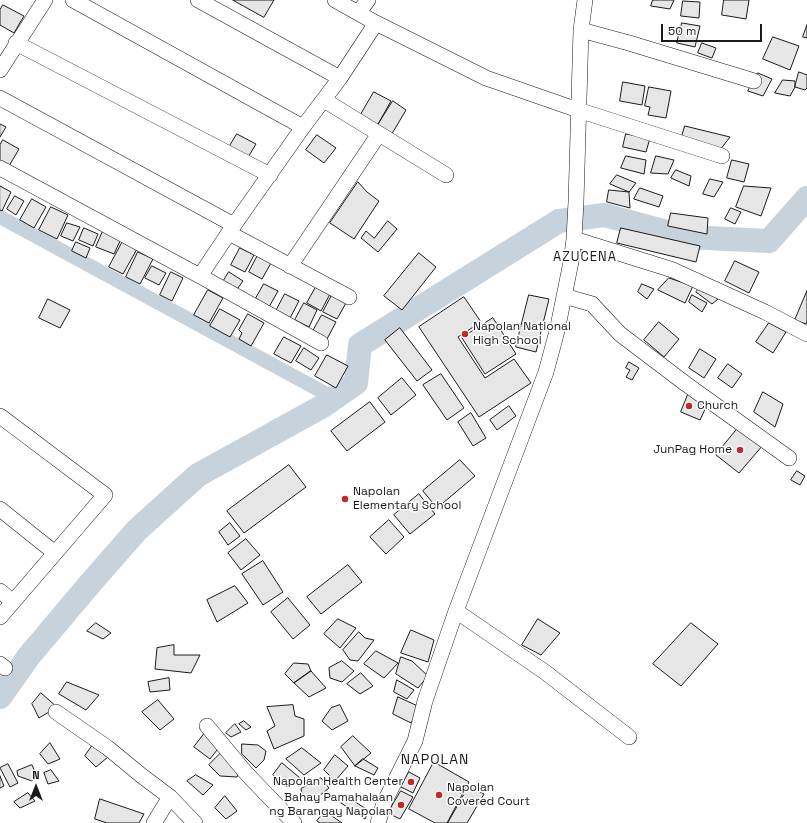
<!DOCTYPE html>
<html>
<head>
<meta charset="utf-8">
<style>
	body { margin:0 }
	#map { position:relative; width:807px; height:823px; overflow:hidden; background:#fff; font-family:"Space Grotesk",sans-serif }
	canvas { display:block }
	.north { position:absolute; left:16px; top:767px; width:40px; height:40px; -webkit-text-stroke:3px #fff; paint-order:stroke; rotate:0deg; font-size:11px; font-weight:700; line-height:16px; text-align:center; color:#1a1a1a }
	.north::after { content:''; display:block; margin:auto; width:14px; height:18px; background:#1a1a1a; clip-path:polygon(50% 0,100% 100%,50% 72%,0 100%) }
	.scale { position:absolute; left:661px; top:24px; width:101px; height:18px; box-sizing:border-box; border:2px solid #1a1a1a; border-top:0; padding-left:5px; font-size:12px; line-height:14px; white-space:nowrap; color:#1a1a1a; -webkit-text-stroke:3px #fff; paint-order:stroke }
</style>
</head>
<body>
<div id="map">
<canvas width="807" height="823"></canvas>
<div class="north">N</div>
<div class="scale">50 m</div>
</div>
<script>
const g = document.querySelector('canvas').getContext('2d');
g.lineJoin = 'round';
function strokePath(path, color, width, dash) { g.strokeStyle = color; g.lineWidth = width; g.lineCap = dash ? 'butt' : 'round'; g.setLineDash(dash || []); g.stroke(path); }
function paint(path, color) { g.fillStyle = color; g.fill(path, 'evenodd'); }
function drawText(font, color, halo, rows, align = 'center') {
  g.font = font + ' "Space Grotesk",sans-serif'; g.lineWidth = 3; g.setLineDash([]); g.textBaseline = 'middle'; g.strokeStyle = halo; g.fillStyle = color; for (const [text, x, y, turn = 0] of rows) {
    g.save(); g.translate(x, y); g.rotate((+turn || 0) * Math.PI / 180); g.textAlign = isNaN(turn) ? turn : align; if (halo) g.strokeText(text, 0, 0); g.fillText(text, 0, 0); g.restore();
  }
}
const canal = new Path2D(`
	M0,217L334,398`);
const river = new Path2D(`
	M0,697L29,656L88,586L137,530L198,475L323,406L356,383L360,345L559,221L604,215L686,237L769,241L807,198`);
const building = new Path2D(`
	M233,0H274L264,17Z
	M653,0H674L670,9L651,6Z
	M724,0H749L746,19L722,15Z
	M683,1L700,2L699,18L681,16Z
	M3,5L24,16L14,33L0,25V10Z
	M682,23L700,26L695,47L677,43Z
	M807,25V38L803,37Z
	M773,37L799,46L790,70L763,59Z
	M702,43L716,48L712,58L698,53Z
	M799,72L807,75V88L805,90L795,87Z
	M758,73L772,79L763,96L748,91Z
	M783,80L795,81V87L790,96L775,93Z
	M623,82L645,86L642,105L620,101Z
	M649,87L671,91L666,118L648,115L650,107L645,106Z
	M374,92L391,101L377,126L360,116Z
	M393,101L406,110L390,137L376,128Z
	M0,124L6,127L0,137Z
	M685,126L730,137L720,150L681,140Z
	M237,134L256,144L247,159L228,149Z
	M626,134L650,138L646,152L623,147Z
	M317,135L336,148L324,163L306,150Z
	M3,140L19,149L9,166L0,161V145Z
	M626,156L646,160L644,174L621,168Z
	M656,156L674,160L668,174L651,173Z
	M732,160L749,164L744,182L727,178Z
	M676,170L691,176L689,186L671,178Z
	M617,175L636,183L629,192L610,184Z
	M710,179L723,182L714,197L703,194Z
	M358,182L367,192L379,201L354,239L330,223Z
	M0,186L11,192L2,211L0,210Z
	M744,186L771,188L761,216L736,207Z
	M640,188L663,196L659,207L634,199Z
	M609,190L629,192L630,208L607,202Z
	M15,196L24,201L16,215L7,209Z
	M32,199L46,207L34,228L20,220Z
	M51,207L68,215L57,239L39,230Z
	M731,208L741,212L735,224L725,219Z
	M671,213L708,218L707,234L668,226Z
	M388,221L397,229L378,252L361,238L366,231L374,238Z
	M67,223L80,227L73,241L61,236Z
	M84,228L98,234L93,246L79,240Z
	M621,228L700,246L696,262L617,243Z
	M103,231L121,239L114,254L96,247Z
	M123,241L137,249L123,274L109,267Z
	M76,242L90,248L86,258L72,251Z
	M240,248L254,255L245,272L231,265Z
	M138,252L153,259L140,284L126,277Z
	M419,253L436,267L402,310L384,296Z
	M258,255L271,263L262,279L249,272Z
	M735,261L759,272L749,293L725,281Z
	M152,266L166,273L159,285L145,278Z
	M171,272L183,278L172,301L160,295Z
	M229,272L243,281L235,292L221,285Z
	M669,278L693,286L685,303L658,290Z
	M264,284L278,291L269,307L255,300Z
	M642,284L654,289L647,299L638,292Z
	M316,287L330,294L321,311L307,303Z
	M701,287L718,299L712,304L696,292Z
	M208,290L223,298L209,323L194,315Z
	M807,291V321L806,324L795,320Z
	M285,294L299,301L290,318L276,311Z
	M332,295L346,303L337,319L323,312Z
	M529,295L549,299L536,352L516,347Z
	M692,295L707,303L702,312L689,302Z
	M464,297L481,322L458,337L485,378L514,359L531,383L479,417L419,327Z
	M48,299L70,310L60,328L39,318Z
	M304,303L317,310L309,327L295,320Z
	M220,309L240,320L230,337L210,326Z
	M248,314L264,323L251,346L239,339L242,333L239,330Z
	M322,315L336,322L327,339L313,331Z
	M493,318L516,354L485,374L462,338Z
	M659,322L679,339L664,357L644,340Z
	M769,323L786,332L773,353L756,342Z
	M400,328L432,370L417,381L385,340Z
	M284,337L301,346L291,363L274,354Z
	M304,348L319,358L311,370L296,361Z
	M700,349L716,359L704,378L689,368Z
	M327,355L348,366L336,388L315,376Z
	M629,362L639,368L632,380L626,377L630,370L626,368Z
	M728,364L742,374L732,388L718,378Z
	M441,374L464,408L447,420L423,385Z
	M402,378L416,395L391,415L378,398Z
	M689,392L709,401L700,420L681,412Z
	M763,392L783,404L775,427L754,412Z
	M370,402L385,422L347,451L331,431Z
	M509,406L516,416L497,430L490,420Z
	M471,413L486,438L473,446L458,422Z
	M738,428L763,445L739,473L716,455Z
	M460,460L475,476L437,508L423,491Z
	M289,465L306,487L244,533L227,511Z
	M797,471L805,476L800,485L791,480Z
	M419,494L435,514L410,534L394,515Z
	M389,520L404,537L386,554L370,537Z
	M230,523L240,536L228,545L219,532Z
	M246,539L260,555L241,570L228,553Z
	M263,561L283,592L263,605L242,574Z
	M348,565L362,582L321,614L307,597Z
	M235,586L248,603L217,622L207,600Z
	M288,598L310,625L293,639L271,612Z
	M338,619L356,628L340,648L324,634Z
	M538,619L560,633L541,655L522,645Z
	M96,623L111,633L103,639L87,631Z
	M691,623L718,644L681,686L653,664Z
	M411,630L434,640L428,662L401,653Z
	M359,632L365,638L374,640L358,661L350,660L343,650Z
	M174,645V655H200L191,673L155,669L157,648Z
	M376,651L398,663L384,678L364,664Z
	M401,657L412,661L428,676L418,688L396,674Z
	M342,661L354,671L342,682L330,678L329,668Z
	M294,663L308,664L311,671L294,683L285,674Z
	M311,671L326,688L309,697L294,683Z
	M361,673L373,686L360,694L347,684Z
	M169,678L170,690L150,692L148,682Z
	M397,680L414,690L407,699L394,692Z
	M67,682L99,695L86,710L59,694Z
	M41,693L57,707L39,718L32,704Z
	M398,697L420,707L411,723L393,714Z
	M158,700L174,719L160,730L142,712Z
	M293,705L295,716L304,719V736L274,749L267,731L275,726L267,707Z
	M340,705L348,721L332,730L322,721L331,708Z
	M244,721L251,727L246,730L239,724Z
	M235,724L241,732L231,737L226,733Z
	M205,733L221,745L210,759L194,747Z
	M353,736L371,753L355,766L341,747Z
	M50,743L60,759L48,764L40,754Z
	M242,744L258,745L266,751L264,760L256,768L242,754Z
	M92,746L108,757L96,767L85,756Z
	M302,748L321,763L304,775L286,759Z
	M221,753L240,771L237,777L220,776L209,765Z
	M335,755L348,766L335,781L324,770Z
	M363,759L378,768L374,775L355,766Z
	M434,762L469,782L447,823H435L409,809Z
	M282,763L300,778L287,787L273,775Z
	M8,764L18,783L10,787L0,768Z
	M32,765L37,776L32,781L18,776L17,771Z
	M51,770L59,781L48,784L44,773Z
	M409,772L420,778L413,793L401,787Z
	M196,775L213,785L203,795L187,781Z
	M0,776L4,786L0,788Z
	M321,778L329,788L313,801H304L301,789Z
	M469,786L484,794L467,823H448Z
	M401,791L413,797L400,819L388,813Z
	M28,793L35,801L20,808L14,802Z
	M225,796L237,811L226,819L215,808Z
	M348,797L369,811L365,819L341,803Z
	M100,799L144,814L139,823H107L95,819Z
	M325,811L342,823H320L317,821Z`);
const minor = new Path2D(`
	M73,0L303,127
	M198,0L340,78
	M335,0L376,23L486,78L578,110L722,156
	M358,13L368,0
	M581,30L629,43L754,81
	M16,43L270,175
	M0,70L45,0
	M0,98L234,225
	M324,100L446,175
	M0,168L200,276L321,343
	M229,233L349,297
	M574,239L673,270L765,312L807,334
	M290,266L379,134
	M200,276L234,225L303,127L340,78L376,23
	M564,296L592,304L620,334L686,384L789,458
	M0,416L105,495L0,617
	M0,509L55,553
	M0,591L13,602
	M456,611L545,672L629,737
	M0,664L5,668
	M56,712L108,748L142,776L170,797L195,823
	M207,726L246,773L294,823
	M154,823L170,797
	M378,823L384,803L415,741L425,701L456,611L546,372L557,331L571,262L574,239L576,202L581,30L585,0`);
const markers = [
	[465,334,4,"#c62828"],
	[689,406,4,"#c62828"],
	[740,450,4,"#c62828"],
	[345,499,4,"#c62828"],
	[411,782,4,"#c62828"],
	[439,795,4,"#c62828"],
	[401,805,4,"#c62828"]
];
const poiNames = [
	["Napolan National",473,327],
	["High School",473,341],
	["Church",697,406],
	["JunPag Home",732,450,"right"],
	["Napolan",353,492],
	["Elementary School",353,506],
	["Napolan Health Center",403,782,"right"],
	["Napolan",447,788],
	["Covered Court",447,802],
	["Bahay Pamahalaan",393,798,"right"],
	["ng Barangay Napolan",393,812,"right"]
];
const neighbourhoodNames = [
	["AZUCENA",585,257]
];
const quarterNames = [
	["NAPOLAN",435,760]
];
strokePath(canal, '#c6d2dc', 14);
strokePath(river, '#c6d2dc', 24);
paint(building, '#e6e6e6');
strokePath(building, '#1a1a1a', 1);
strokePath(minor, '#1a1a1a', 16);
strokePath(minor, '#fff', 15);
for (const [x, y, r, color] of markers) { const dot = new Path2D(); dot.arc(x, y, r, 0, 2 * Math.PI); g.fillStyle = color; g.fill(dot); strokePath(dot, '#fff', 1.5); }
drawText('12px', '#1a1a1a', '#fff', poiNames, 'left');
g.letterSpacing = '1px';
drawText('13px', '#1a1a1a', '#fff', neighbourhoodNames);
g.letterSpacing = '0px';
g.letterSpacing = '1px';
drawText('14px', '#1a1a1a', '#fff', quarterNames);
g.letterSpacing = '0px';
</script>
</body>
</html>
